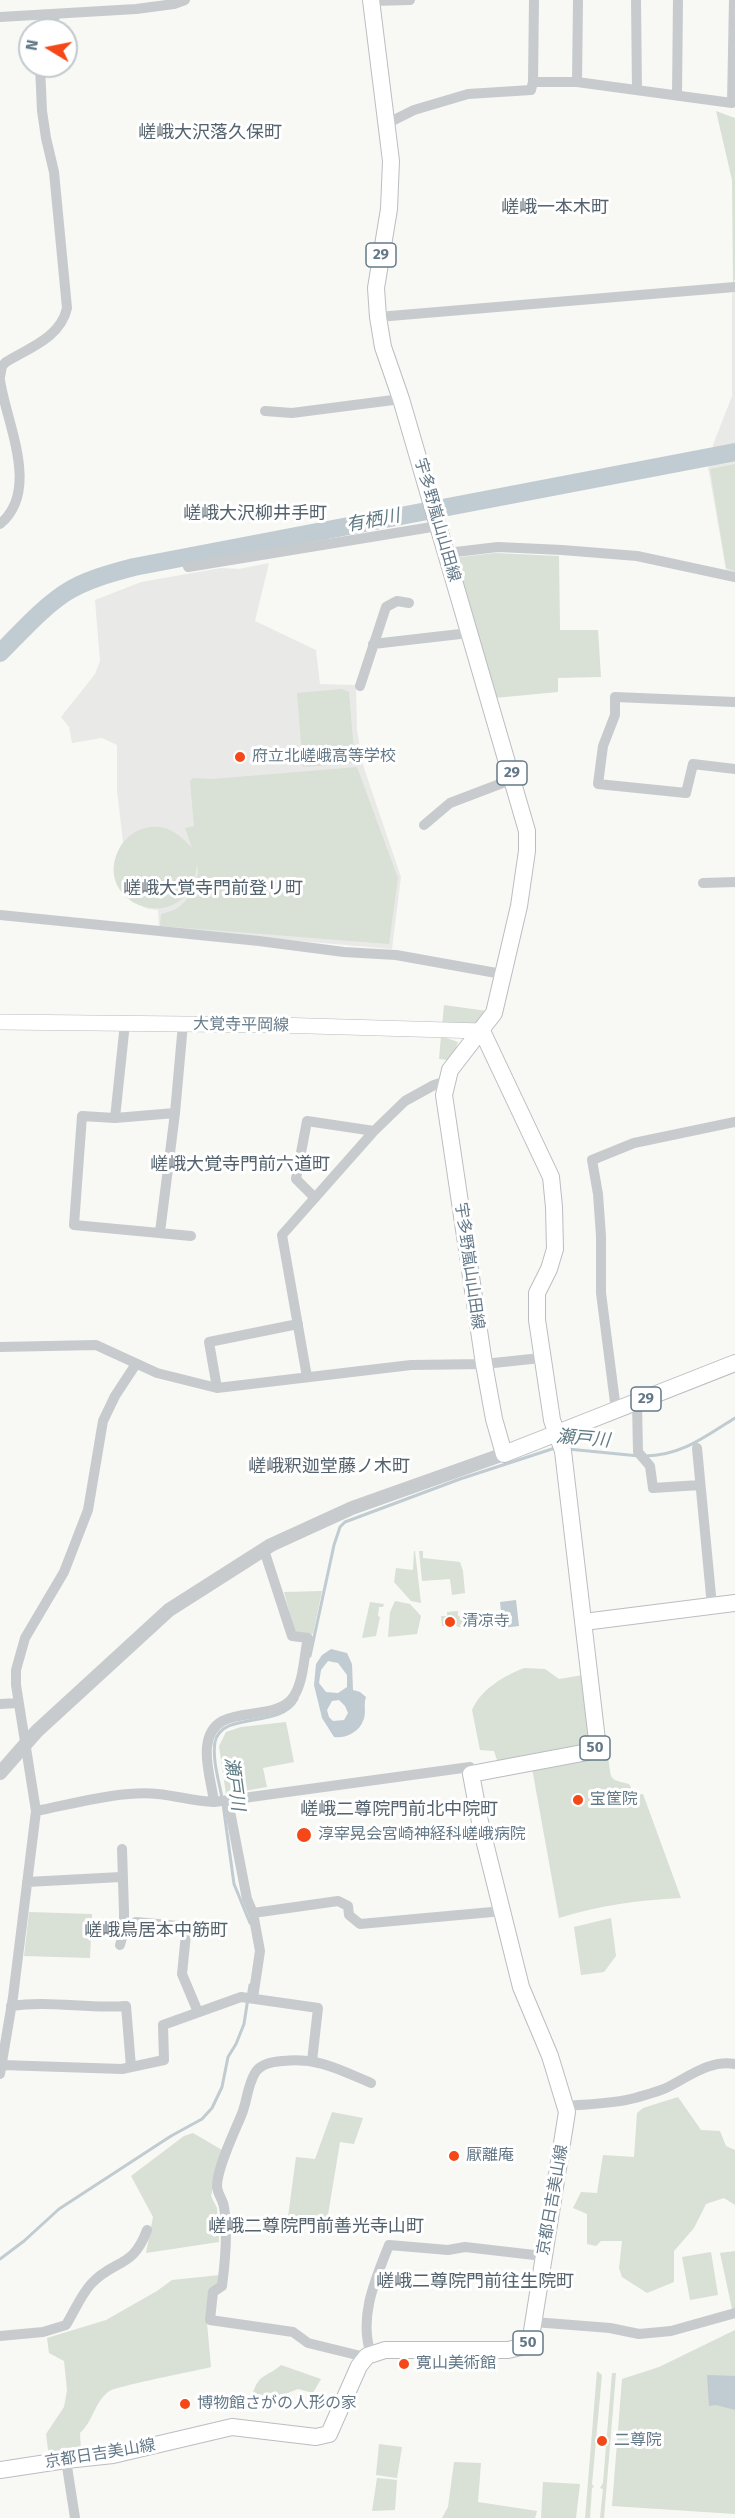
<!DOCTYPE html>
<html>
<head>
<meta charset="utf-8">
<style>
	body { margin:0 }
	#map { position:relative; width:735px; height:2518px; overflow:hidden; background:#f8f8f4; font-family:"Fira Sans",sans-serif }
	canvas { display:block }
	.north { position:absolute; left:18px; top:18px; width:60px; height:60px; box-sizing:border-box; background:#fff; border:2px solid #c1c9cf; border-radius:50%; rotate:280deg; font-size:16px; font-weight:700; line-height:24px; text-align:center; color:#647988 }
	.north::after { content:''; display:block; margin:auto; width:21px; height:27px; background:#f44819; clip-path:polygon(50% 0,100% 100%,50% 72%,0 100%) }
</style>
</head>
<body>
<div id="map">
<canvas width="735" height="2518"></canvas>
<div class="north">N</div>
</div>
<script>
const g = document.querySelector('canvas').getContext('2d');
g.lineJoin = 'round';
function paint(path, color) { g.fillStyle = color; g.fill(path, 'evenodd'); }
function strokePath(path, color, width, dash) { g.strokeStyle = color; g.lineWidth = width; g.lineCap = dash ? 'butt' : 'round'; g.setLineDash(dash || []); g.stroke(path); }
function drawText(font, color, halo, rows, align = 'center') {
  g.font = font + ' "Fira Sans","Noto Sans JP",sans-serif'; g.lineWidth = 6; g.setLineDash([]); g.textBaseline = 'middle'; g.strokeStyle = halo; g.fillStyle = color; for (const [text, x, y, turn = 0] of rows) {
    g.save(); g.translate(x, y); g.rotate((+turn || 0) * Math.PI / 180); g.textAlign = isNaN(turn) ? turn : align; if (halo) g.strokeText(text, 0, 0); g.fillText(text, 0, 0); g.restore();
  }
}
const built = new Path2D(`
	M735,292V572L726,570L708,467L712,465L713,445L732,396V293Z
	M269,563L255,621L316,650L320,684L356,685L357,730L363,765L401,877L392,949L159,929L158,910L148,909L132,902L122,893L116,882L115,862L123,842L117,790V745L102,738L72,743L69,727L61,717L95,674L100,661L95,600L141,582L221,568L239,569Z`);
const green = new Path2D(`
	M716,111L735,118V279L733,284L732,180Z
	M735,464V571L726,568L710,469Z
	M495,553L559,556L560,630H598L601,677L558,678V692L494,698L452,558Z
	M342,689L349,692L355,763L303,767L297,693Z
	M357,767L398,878L389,944L160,926L161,914C166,912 174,911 179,907C190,899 201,878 197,864C191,939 92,908 118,851C123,840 133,831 145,828C167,823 179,834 192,848L185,828L194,826L190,781L193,778L212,779Z
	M444,1005L487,1011L478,1023L442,1026Z
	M441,1036L458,1042L456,1048L447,1060L439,1059Z
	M414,1551H415L421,1603L411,1601L394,1582L396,1568L413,1570Z
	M419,1551H423V1558L460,1562L463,1571L465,1593L452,1595L450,1579L422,1581Z
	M322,1591L313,1634L295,1633L284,1592Z
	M395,1601L410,1604L421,1616L417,1634L388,1637L390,1612Z
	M370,1602L384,1604L383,1607H379L378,1616L380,1617L376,1636L362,1638Z
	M458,1611V1616L466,1618L467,1630L454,1625L442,1626L441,1616H447V1612Z
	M524,1668L545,1669L559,1679L583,1675L589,1734L586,1746L498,1763L494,1751L480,1750L472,1710C481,1689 504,1676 524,1668Z
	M286,1722L294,1762L263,1768L267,1787L226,1794L219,1746L226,1732L241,1727Z
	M608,1757C612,1779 607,1779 629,1784L635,1795L643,1794L681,1898C639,1900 600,1905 559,1918L532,1768Z
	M29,1912L92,1914L90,1958L24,1956Z
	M611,1918L616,1956L604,1972L581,1975L574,1927Z
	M678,2097L701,2130L720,2131L726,2146L735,2150V2205L724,2198L706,2204L694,2228L674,2251V2282L647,2293L622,2277L619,2268L622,2241H601L596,2246L587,2244V2214L573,2208L581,2192L597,2193L603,2155L634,2157L637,2113L643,2108Z
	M332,2112L363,2118L354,2144L340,2142L327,2221L287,2224L296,2157L315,2159Z
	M193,2133L222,2150L211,2196L217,2208L219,2242L146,2253L153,2217L131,2176L184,2136Z
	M735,2251V2309H732L720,2253Z
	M711,2252L718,2295L690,2300L682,2257Z
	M220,2275L207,2323L211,2367C196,2371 115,2386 108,2392C94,2403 93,2422 80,2433L81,2453L49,2457L46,2434L64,2407L67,2390L64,2361L49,2353L47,2338L106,2320L157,2291L172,2280Z
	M735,2330V2514L612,2506L622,2379L659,2367Z
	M281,2365L321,2379L313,2393L298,2389L285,2394H280L278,2398L253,2393C259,2373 268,2377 281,2365Z
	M597,2371L602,2375L592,2484L594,2487L592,2488L590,2518H585Z
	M612,2373H616L604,2518H600L603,2489L600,2488L603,2483Z
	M379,2444L402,2447L397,2478L376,2475Z
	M454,2462L481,2463L478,2502L537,2511L535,2518H442L448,2507Z
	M377,2478L397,2480L395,2510L372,2511Z
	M543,2482L580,2484L576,2518H541Z`);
const water = new Path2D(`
	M516,1600L519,1626L503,1628L500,1602Z
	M331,1649L347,1653L352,1664L353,1690L360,1692L366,1697C363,1705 367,1713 363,1721C359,1732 345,1739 334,1737L322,1718L314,1685L316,1664L322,1655ZM328,1661L338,1663L347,1675V1687L338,1693L326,1692L319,1683L321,1670ZM339,1700L345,1706L348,1713L344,1720L333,1721L329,1717L327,1710L332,1701Z
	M707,2375L735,2376V2410L716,2405L709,2406Z`);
const stream = new Path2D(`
	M568,1449L639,1456
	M645,1456C681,1456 706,1436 735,1418
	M310,1656L334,1545L340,1527L345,1522L460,1479L555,1448
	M222,1798C219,1781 212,1759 215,1742C222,1710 280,1730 297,1699
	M223,1804L234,1884L250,1923
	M0,2259L24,2241L59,2209L171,2136L202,2119L212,2108L222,2087L228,2057L236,2044L244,2024L250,1985`);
const river = new Path2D(`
	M0,653C21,632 41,609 65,593C85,580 111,573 134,567L735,452`);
const minor = new Path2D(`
	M534,0L533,82H577L578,0
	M636,0L637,90
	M372,1L410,0
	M0,17L136,9L174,4L185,0
	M46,30L57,14
	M577,82L732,103L734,0
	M677,95L678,0
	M386,124L414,110L468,94L531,90L533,82
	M378,317L735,287
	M0,377L2,366L6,362C29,348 61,337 67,308L54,172L46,138L42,111L40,66
	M0,380C6,423 41,490 0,524
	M265,411L292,413L401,399
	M447,553L498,547L562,550L637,556L735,577
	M188,567L438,526
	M373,644L469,633
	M360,686L386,607L397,601L409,603
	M735,702L615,697V715L603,746L598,784L686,793L693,764L735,769
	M424,825L450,803L513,779
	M703,883L735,882
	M0,915L259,941L344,952L396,955L502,974
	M175,1113L115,1118L82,1116L74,1225L191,1236
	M115,1118L125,1023
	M315,1198L296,1179L307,1121L374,1131
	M160,1232L175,1113L183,1024
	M0,1347L96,1345L157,1373L217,1388L411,1365L484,1364L541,1358
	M307,1377L282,1235L374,1131L405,1101L434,1085L446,1081
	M217,1388L209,1342L298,1324
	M637,1402L638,1452L650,1466L653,1488L700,1485
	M616,1410L601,1293V1236L598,1194L592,1160L634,1143L735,1122
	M697,1448L712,1606
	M264,1550L292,1636L308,1638C304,1655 304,1680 294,1696C273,1727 212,1698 207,1747C205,1764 212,1785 214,1802L470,1767L471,1774
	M0,1704L18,1703
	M228,1801L247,1899L253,1913L338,1901L348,1906L349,1915L360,1924L503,1911
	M36,1811C73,1804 121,1790 158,1794C177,1796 195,1801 214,1802
	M27,1882L121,1877
	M124,1926H131L136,1922L178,1926L186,1934L182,1974L198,2012
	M120,1945L124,1931V1912L122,1849
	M253,1998L260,1951L253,1913
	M11,2006C49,2000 87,2009 126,2006L131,2067
	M2,2065L122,2069L164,2060L163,2025L241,1997L318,2008L312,2061
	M0,2074L13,1997L36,1811L16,1685V1670L25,1638L64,1572L88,1510L103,1421L115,1396L136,1364
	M566,2106C589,2104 613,2104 635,2098C645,2095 657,2092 666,2088C687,2078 710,2059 735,2064
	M534,2322L610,2328L639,2334L671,2331L735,2313
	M0,2336L43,2332L66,2325C74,2312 81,2295 91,2284C114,2259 133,2269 147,2230
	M371,2354C358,2317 376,2278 389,2245L448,2250L465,2247L543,2256
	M364,2359L361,2356L308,2343L293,2332L210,2320L213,2292L222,2286C225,2263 228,2230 224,2207C223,2200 217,2193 217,2186C217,2168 234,2133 241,2116C247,2103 247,2086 255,2073C261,2063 273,2062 283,2061C318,2057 340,2070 371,2083
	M66,2460L75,2518`);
const tertiary = new Path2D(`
	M0,1773L37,1731L169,1610L271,1545L352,1508L504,1454`);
const secondary = new Path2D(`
	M0,1022L276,1025L482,1031`);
const primary = new Path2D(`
	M371,0L391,161L389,209L376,288L378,317L383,347L401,399L527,831V851L519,906L494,1013L450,1070L444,1095L484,1364L494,1419L504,1454L735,1363
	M584,1622L735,1603
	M0,2470L66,2460L113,2455L232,2427L316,2437L329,2434L359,2366L367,2356L385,2350H508L525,2346L531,2337L567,2112L550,2056L521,1987L481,1827L471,1774L593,1751L597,1740L563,1451L552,1420L537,1320V1293L549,1269L555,1249L554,1207L551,1177L482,1031`);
const markers = [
	[240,757,6,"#f44819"],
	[450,1622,6,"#f44819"],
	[578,1800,6,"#f44819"],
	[304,1835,8,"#f44819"],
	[454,2156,6,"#f44819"],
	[404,2364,6,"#f44819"],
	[185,2404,6,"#f44819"],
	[602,2441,6,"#f44819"]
];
const shields = [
	[381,255,30],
	[512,773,30],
	[646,1399,30],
	[595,1748,30],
	[528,2343,30]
];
const shieldNames = [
	["29",381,255],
	["29",512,773],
	["29",646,1399],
	["50",595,1748],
	["50",528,2343]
];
const streetNames = [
	["宇多野嵐山山田線",437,520,74],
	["大覚寺平岡線",241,1025,1],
	["宇多野嵐山山田線",469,1266,82],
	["京都日吉美山線",553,2200,-80],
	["京都日吉美山線",100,2454,-9]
];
const poiNames = [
	["府立北嵯峨高等学校",252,757],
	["清凉寺",462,1622],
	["宝筐院",590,1800],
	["淳宰晃会宮崎神経科嵯峨病院",318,1835],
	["厭離庵",466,2156],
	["寛山美術館",416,2364],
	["博物館さがの人形の家",197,2404],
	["二尊院",614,2441]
];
const neighbourhoodNames = [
	["嵯峨大沢落久保町",210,133],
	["嵯峨一本木町",555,208],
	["嵯峨大沢柳井手町",255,514],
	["嵯峨大覚寺門前登リ町",213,889],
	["嵯峨大覚寺門前六道町",240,1165],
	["嵯峨釈迦堂藤ノ木町",329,1467],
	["嵯峨二尊院門前北中院町",399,1810],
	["嵯峨鳥居本中筋町",156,1931],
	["嵯峨二尊院門前善光寺山町",316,2227],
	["嵯峨二尊院門前往生院町",475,2282]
];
const waterNames = [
	["有栖川",373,521,-11],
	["瀬戸川",583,1439,5],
	["瀬戸川",234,1784,82]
];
paint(built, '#e9eae8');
paint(green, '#d9e0d5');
paint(water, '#c0ccd1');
strokePath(stream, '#c0ccd1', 3);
strokePath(river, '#c0ccd1', 18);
strokePath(secondary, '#b7bdc1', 16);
strokePath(primary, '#babec2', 18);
strokePath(minor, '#c7cbce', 10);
strokePath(tertiary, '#c7cbce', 14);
strokePath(secondary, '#fff', 15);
strokePath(primary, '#fff', 16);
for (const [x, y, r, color] of markers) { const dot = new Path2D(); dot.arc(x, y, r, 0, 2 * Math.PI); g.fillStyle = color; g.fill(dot); strokePath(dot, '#fff', 2); }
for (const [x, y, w] of shields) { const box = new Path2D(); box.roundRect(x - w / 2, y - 12, w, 24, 4.5); g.fillStyle = '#fff'; g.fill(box); strokePath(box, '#647988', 1.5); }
drawText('bold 15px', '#647988', null, shieldNames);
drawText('16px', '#647988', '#fff', streetNames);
drawText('16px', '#647988', '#fff', poiNames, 'left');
drawText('18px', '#53626d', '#fff', neighbourhoodNames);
drawText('italic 18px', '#5f7b84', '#fff', waterNames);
</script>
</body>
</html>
